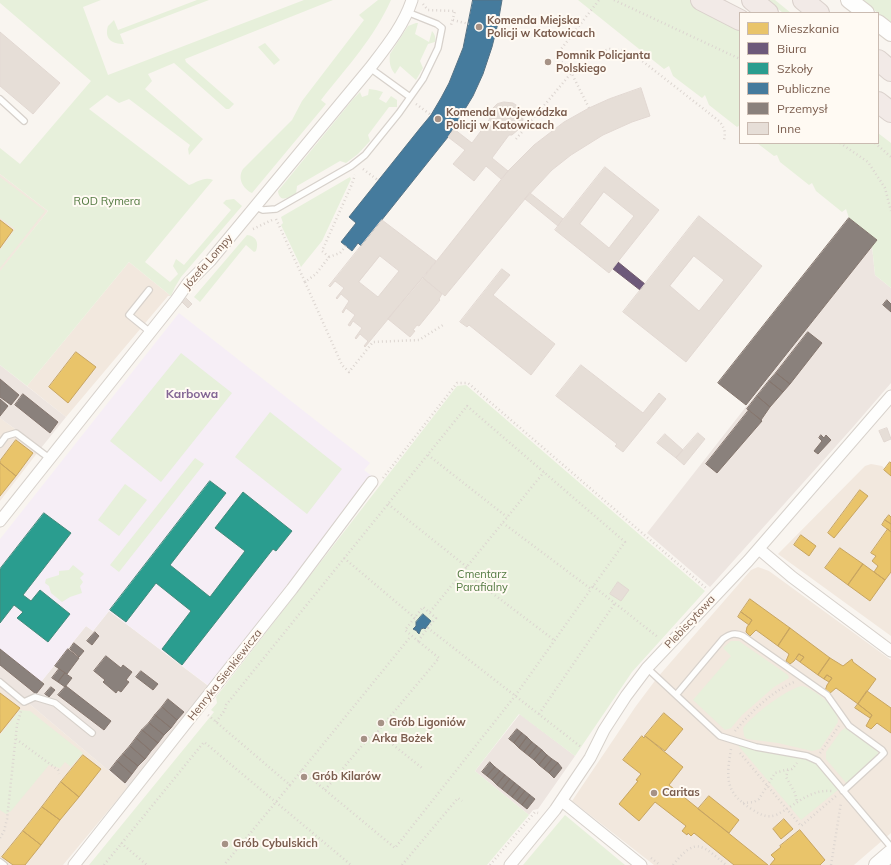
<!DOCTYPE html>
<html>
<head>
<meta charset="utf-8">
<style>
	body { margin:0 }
	#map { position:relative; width:891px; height:865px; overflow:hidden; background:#f9f5f0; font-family:Mulish,sans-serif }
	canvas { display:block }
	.legend { position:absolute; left:739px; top:12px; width:140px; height:132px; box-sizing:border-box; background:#fffaf3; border:1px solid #cabbb1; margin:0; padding:5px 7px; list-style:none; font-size:12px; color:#7a5c4d }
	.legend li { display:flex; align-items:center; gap:8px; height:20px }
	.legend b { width:20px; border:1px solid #cabbb1 }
</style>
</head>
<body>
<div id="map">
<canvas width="891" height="865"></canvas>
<ul class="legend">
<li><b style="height:11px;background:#e9c46a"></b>Mieszkania</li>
<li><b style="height:11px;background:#6d597a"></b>Biura</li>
<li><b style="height:11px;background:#2a9d8f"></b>Szkoły</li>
<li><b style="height:11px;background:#457b9d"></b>Publiczne</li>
<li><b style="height:11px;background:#8a817c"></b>Przemysł</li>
<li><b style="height:11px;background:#e6ded7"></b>Inne</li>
</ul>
</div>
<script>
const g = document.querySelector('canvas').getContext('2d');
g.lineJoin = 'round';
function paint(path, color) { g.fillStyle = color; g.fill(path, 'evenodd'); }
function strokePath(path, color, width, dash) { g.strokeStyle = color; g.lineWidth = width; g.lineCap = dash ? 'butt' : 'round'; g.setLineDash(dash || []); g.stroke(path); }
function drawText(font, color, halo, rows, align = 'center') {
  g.font = font + ' Mulish,sans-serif'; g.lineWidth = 4; g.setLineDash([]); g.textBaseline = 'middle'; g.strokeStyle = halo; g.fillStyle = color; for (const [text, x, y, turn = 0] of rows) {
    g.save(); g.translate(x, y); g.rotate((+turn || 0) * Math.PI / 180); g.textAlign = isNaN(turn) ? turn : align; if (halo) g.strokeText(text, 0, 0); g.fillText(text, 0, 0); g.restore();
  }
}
const residential = new Path2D(`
	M0,174L48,211L0,272Z
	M129,262L171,296H168L66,417L27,386Z
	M0,418L41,448L0,501Z
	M871,464L882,466L891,474V636L778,554L865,466Z
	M758,567L769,571L891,660V833L854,865H654L572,801L636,706L657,678L751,570Z
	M0,679L128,787L63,865H0Z`);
const industrial = new Path2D(`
	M872,246L875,275L891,288V383L853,427L710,587L647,533Z
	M0,365L66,417L41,448L0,418Z
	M109,611L211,688L186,720L128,787L0,679V649L41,682L86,626L93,631Z
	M520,714L575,756L538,809L533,810L529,815L475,771Z`);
const education = new Path2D(`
	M179,313L370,463L364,470L373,477L209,686L109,611L93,631L86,626L41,682L0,649V539Z`);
const green = new Path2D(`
	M0,0H101L83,7L108,75L304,0H333L185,59L186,62L234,104L229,109H226L174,63L148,74L152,81L145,89L203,139L189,155L188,149L190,145L129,99L119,103L107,95L89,109L189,185C197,182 205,176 213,180L145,262L170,282L178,274L173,266L176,259L184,265L231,210L223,203L226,200L234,199L242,206L181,277L175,287L171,296L129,262L27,386L0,365V271L48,211L0,174V148L20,164L91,81L0,3Z
	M197,0H209L120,34L124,44C112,44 104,39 108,26L114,20L118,30Z
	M378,0H391C374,38 347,67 321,100L326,104L252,193C243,189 237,178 243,169L292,120L302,101L364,20L359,15Z
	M578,0H690L716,14L740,30V125L737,127L709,105L705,95L702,98L673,76L669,66L664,69Z
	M767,0H775L791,13H783Z
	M862,0H891V24Z
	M416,23H418L415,34L429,42L432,31C435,34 436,38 435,42L428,44L420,61L423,68L416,80L400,66L395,74C390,68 389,62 390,54L408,26Z
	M265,43L280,60L274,65L258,47Z
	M369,89L376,90L383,92L379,99L386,103L391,96L397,100V107H389L368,135L370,141L358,154L346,163L340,161L297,186L296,194C289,198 279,203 278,191L354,98L360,92L362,97L368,95Z
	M878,133L891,143V288L875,275L872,246L877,240L849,218L846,209L842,212L816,191L812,183L809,185L780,162L777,155L774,156L757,143H878Z
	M0,177L45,211L0,268V250L15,229L0,218Z
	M350,177L351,179L322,241L301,267L281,225L283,223L281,217Z
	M247,235C256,236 259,242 256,251L254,252L246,245L200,302L194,297Z
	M181,353L232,393L161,482L110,441Z
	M466,385L705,591L632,672L575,756L519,714L475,771L529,815L487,865H89L210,717L214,712L211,710L217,703L216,697L457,386Z
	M270,412L342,469L307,514L235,457Z
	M195,458L204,464L119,572L110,565Z
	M125,484L147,500L119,536L98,520Z
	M73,565L84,574L80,578L83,582L80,586L82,593L70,597L62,602L51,593L49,586L45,583L46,579L59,575V571L69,570Z
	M731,641H739L743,644L788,675L789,678L774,687L742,715L731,728L725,730L693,700L731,656L723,648Z
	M802,686L806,687C818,694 838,705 838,722L820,749L812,751L778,743L747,739L744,736L743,728C753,715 786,689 802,686Z
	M20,710L30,711L83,753L71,767L65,762L60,768L49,765L11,811L6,814L0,810V735Z
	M845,728L877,750L879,755L847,784L826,759V752L841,731Z
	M737,744L754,750L805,758C820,762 829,777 839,789L801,820Z
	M565,815L625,865H523Z`);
const homes = new Path2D(`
	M0,220L13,230L0,248Z
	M76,352L96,367L68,403L49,387Z
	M16,440L33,453L16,476L0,463V461Z
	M890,462L891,463V476L884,470Z
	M0,463L16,476L0,496Z
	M860,490L868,496L834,538L828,533Z
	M889,515L891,517V524L885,520Z
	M885,520L891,524V532L882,525Z
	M888,529L891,532V572L885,580L874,572L878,566L872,561L876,556L871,553Z
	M801,535L816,546L809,556L794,545Z
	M840,548L863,564L848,585L825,568Z
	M863,564L885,580L870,601L848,585Z
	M750,599L790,628L778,646L756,630L750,636L746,632L747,627L752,620L741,612Z
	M741,612L752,620L749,625L738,617Z
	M790,628L830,658L818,675L800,662L804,657L799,654L794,661L790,664L786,661L789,654L778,646Z
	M799,654L804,657L800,662L796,659Z
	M830,658L843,666L852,659L853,662L876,679L858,704L836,688L829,694L825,691L827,685L832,678L827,675L824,679L818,675Z
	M827,675L832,678L829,682L824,679Z
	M867,691L891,708V733L877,723L871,729L866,726L872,715L858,704Z
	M0,693L20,708L0,733Z
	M858,704L872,715L870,718L855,708Z
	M664,713L683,729L665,751L645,736Z
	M642,736L644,738L645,736L683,767L669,785L768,865H734L694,833L691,836L688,833L687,835L682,831L686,826L655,802L639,821L619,804L638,781L636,780L641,774L623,760Z
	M83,755L101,769L79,797L61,782Z
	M61,782L79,797L60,820L42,807Z
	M709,796L739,820L729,833L698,809Z
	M42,807L60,820L41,845L23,831Z
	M784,819L793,829L781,839L773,829Z
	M800,830L825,860L820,865H770L775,859L771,855L781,847L780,846Z
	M23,831L41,845L25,865H13L2,857Z`);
const offices = new Path2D(`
	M618,262L645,284L640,290L613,269Z`);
const schools = new Path2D(`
	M210,481L226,493L170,565L210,597L245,551L215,528L243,492L292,531L276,551L273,549L182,665L162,649L191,611L156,583L126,622L110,610Z
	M44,513L71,533L23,595L31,601L40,590L70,614L48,642L17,618L23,612L14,605L0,623V569Z`);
const public = new Path2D(`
	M473,0H502L498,23L492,47L483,74L473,96L448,137L361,246L358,243L352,251L341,242L356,223L349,217L421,127L431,115L441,98L449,83L463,48Z
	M423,614L431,621L425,629L424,628L421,629L419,634L417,632V631L413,629L416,626V622Z`);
const industry = new Path2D(`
	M849,218L877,240L746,405L718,383Z
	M887,300L891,304V312L883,305Z
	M808,332L822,343L790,384L776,373Z
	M776,373L790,384L783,392L769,381Z
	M0,379L19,395L11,405L0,397Z
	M769,381L783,392L770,407L757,396Z
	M23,394L58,422L50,433L15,405Z
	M757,396L770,407L761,420L747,409Z
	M0,399L8,406L0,416Z
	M749,410L762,421L717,473L706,464Z
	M821,435L824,438L826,435L831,440L818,454L814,451L822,441L819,438Z
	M95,632L99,636L92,645L87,641Z
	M74,643L84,651L79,657L70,649Z
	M0,649L44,684L36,694L0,665Z
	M68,649L79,658L67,674L55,666Z
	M106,656L121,668L123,665L132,672L126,680L129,682L121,692L118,690L116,693L103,682L105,680L94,671Z
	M59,669L65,673L58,682L52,678Z
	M141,671L158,684L153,690L136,677Z
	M65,673L72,678L65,687L58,682Z
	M66,686L111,721L104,730L58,695Z
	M51,687L55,690L49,697L45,694Z
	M168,699L184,712L177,720L162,707Z
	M162,707L177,720L171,728L155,715Z
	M155,715L171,728L164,735L149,723Z
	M149,723L164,735L158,743L142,730Z
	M517,729L522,733L514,743L509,739Z
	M142,730L158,743L151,751L136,738Z
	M522,733L527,737L519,748L514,743Z
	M527,737L532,742L524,752L519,748Z
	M136,738L151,751L145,759L130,746Z
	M532,742L537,746L529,756L524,752Z
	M130,746L145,759L138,766L123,754Z
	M537,746L542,750L534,760L529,756Z
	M542,750L547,755L539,765L534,760Z
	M123,754L138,766L132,774L117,761Z
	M547,755L552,759L544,769L539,765Z
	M552,759L558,763L549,773L544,769Z
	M117,761L132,774L125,783L110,770Z
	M490,762L495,767L487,776L482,772Z
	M558,763L562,768L554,778L549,773Z
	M495,767L500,771L492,780L487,776Z
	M500,771L505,775L497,785L492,780Z
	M505,775L510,779L502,789L497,785Z
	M510,779L515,783L507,793L502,789Z
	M515,783L520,787L512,797L507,793Z
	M520,787L525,791L517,801L512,797Z
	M525,791L530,795L522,805L517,801Z
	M530,795L535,799L527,809L522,805Z`);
const building = new Path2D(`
	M0,32L60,83L33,114L0,86Z
	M641,88L650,116L632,122L603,135L571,155L552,170L525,199L445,296L423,278L508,171L534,145L564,122L589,108L609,99Z
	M504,102L513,103L519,107L522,112L523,120L519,129L512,135H509L492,158L508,171L501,179L486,166L474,181L453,164L465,150L448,137L454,129L472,143L489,120L493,108L497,104Z
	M605,167L659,210L609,273L555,230ZM604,192L634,216L609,248L580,224Z
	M530,193L563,219L558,226L525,199Z
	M699,216L762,266L686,362L623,312ZM694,256L724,280L699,311L670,286Z
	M382,220L436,261L365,347L364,346L368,341L360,334L356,339L355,338L362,328L353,321L350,326L348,325L355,315L346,308L343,313L342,312L349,301L341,294L337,299L336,298L344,288L335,281L330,287L329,286ZM380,256L399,271L378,297L359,282Z
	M502,269L510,275L493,295L555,344L531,375L469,325L467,327L460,322Z
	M423,278L442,294L439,299L440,300L419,326L417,325L413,330L415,331L410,337L388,319Z
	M186,298L192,304L188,308L182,302Z
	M581,365L643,413L659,393L666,399L623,452L615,446L617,444L556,396Z
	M887,428L891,439L884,442L879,431Z
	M698,433L705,439L684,465L676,458Z
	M665,434L683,450L676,458L657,443Z
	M618,582L629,590L621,601L610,594Z`);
const path = new Path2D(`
	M614,0L740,59
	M423,4L428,10L455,11L451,25
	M453,20L469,24
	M416,104L431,115
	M589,108L571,72L573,71L555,57L599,0
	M516,139L578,65L597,53L610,49L625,51L641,60L719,121C724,127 726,132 724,140
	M840,143L868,162L885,188L891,211
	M875,143L891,157
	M363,169L379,181
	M276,219L305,282
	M253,229L272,220
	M346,246L340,253L329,257L316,274L305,282L342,365L349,372L373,342L419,340L443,325
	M329,257L322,251L352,184L355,175
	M428,455L507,517
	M383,478L457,383H468L706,588
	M388,504L467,567
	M344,558L415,618
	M463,571L554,640
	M593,586L659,638
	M430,612L544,472
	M428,628L436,618L423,607L405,630L418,641L428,628L581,747
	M539,714L615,603
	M208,715L290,785L224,865
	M216,722L225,710L226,705L467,406L625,542L591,589L503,523
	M735,731C751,712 771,692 794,682
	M377,732L422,768
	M16,739L58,770L59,774
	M731,749C726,779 725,793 753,810C761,815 767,818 776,815C795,806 809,789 832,791
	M740,753L801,826L836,796
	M820,753L839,726
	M301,770L395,848L515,696L591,589
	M788,770L786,777L795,793L797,802
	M290,785L411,636
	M325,790L370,736H373L378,731L439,658L418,641
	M743,803L754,802L759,799L775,773L785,770L792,769L797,763
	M0,838L4,831L7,819L17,725L21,711
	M121,843L147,865
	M651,858L660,865
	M104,865L204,742L351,865
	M402,865L458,798L462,801
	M490,865L535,812L538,813
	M673,865C696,836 702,845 726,865
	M831,865L841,803`);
const lane = new Path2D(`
	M370,68L410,97
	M0,99L24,121
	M256,207L263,210L276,209L351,166L365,155L399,113L423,79L438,48L442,28L437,24L407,12
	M149,290L129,315L150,332
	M0,444L6,436L16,433L49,458
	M647,668L720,736L756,747L807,756L818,761L891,847
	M0,682L24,702L35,697L55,703L92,733
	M676,695L723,639C730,634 735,632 743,636L827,695L849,726L882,750L884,753L880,757L843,791
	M0,862L4,865`);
const street = new Path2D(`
	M0,521L176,300L188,283L210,261L370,68C386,47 404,25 412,0
	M759,549L792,577L891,651
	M562,801L641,865
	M74,865L292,589L372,482
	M510,865L555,810L590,758L604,730L626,696L647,668L748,561L891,396`);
const secondary = new Path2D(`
	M849,0L866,13
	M878,23L891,33
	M877,865L891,853`);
const highway = new Path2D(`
	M701,0L740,20
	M752,0L768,13
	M803,0L819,13
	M878,60L891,71
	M878,102L891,112`);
const markers = [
	[479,27,4,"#a69286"],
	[548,62,4,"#a69286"],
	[438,119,4,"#a69286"],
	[381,723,4,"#a69286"],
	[364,739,4,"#a69286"],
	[304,777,4,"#a69286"],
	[654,793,4,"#a69286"],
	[225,844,4,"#a69286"]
];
const poiNames = [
	["Komenda Miejska",487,21],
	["Policji w Katowicach",487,34],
	["Pomnik Policjanta",556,56],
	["Polskiego",556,69],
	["Komenda Wojewódzka",446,113],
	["Policji w Katowicach",446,126],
	["Grób Ligoniów",389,723],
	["Arka Bożek",372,739],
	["Grób Kilarów",312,777],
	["Caritas",662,793],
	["Grób Cybulskich",233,844]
];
const parkNames = [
	["ROD Rymera",107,202],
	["Cmentarz",482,575],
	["Parafialny",482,588]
];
const streetNames = [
	["Józefa Lompy",208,262,-49],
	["Plebiscytowa",690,622,-47],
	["Henryka Sienkiewicza",225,675,-52]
];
const neighbourhoodNames = [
	["Karbowa",192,394]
];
paint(residential, '#f2e8de');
paint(industrial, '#ede5e0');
paint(education, '#f6eef6');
paint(green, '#e7f0db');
paint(homes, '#e9c46a');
strokePath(homes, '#c8a561', 1);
paint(offices, '#6d597a');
strokePath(offices, '#715a6c', 1);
paint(schools, '#2a9d8f');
strokePath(schools, '#428a7b', 1);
paint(public, '#457b9d');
strokePath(public, '#557285', 1);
paint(industry, '#8a817c');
strokePath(industry, '#85766e', 1);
paint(building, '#e6ded7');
strokePath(building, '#e2d8d2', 1);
strokePath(lane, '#d7d1cb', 8);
strokePath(street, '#d7d1cb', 13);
strokePath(secondary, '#d9d2cb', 18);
strokePath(highway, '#dad1cc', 22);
strokePath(path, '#dcd5d0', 2.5, [1, 3]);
strokePath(lane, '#fefefd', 5.5);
strokePath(street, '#fefefd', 11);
strokePath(secondary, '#fefefd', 16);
strokePath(highway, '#f2eae7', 20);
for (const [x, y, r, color] of markers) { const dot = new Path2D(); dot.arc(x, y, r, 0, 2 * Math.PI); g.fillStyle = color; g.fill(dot); strokePath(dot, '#fffaf3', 1.5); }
drawText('bold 11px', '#7a5c4d', '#fffaf3', poiNames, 'left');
drawText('11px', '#537a41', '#fffaf3', parkNames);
drawText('11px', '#7a5c4d', '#fffaf3', streetNames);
drawText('bold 12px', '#846695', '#fffaf3', neighbourhoodNames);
</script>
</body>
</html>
